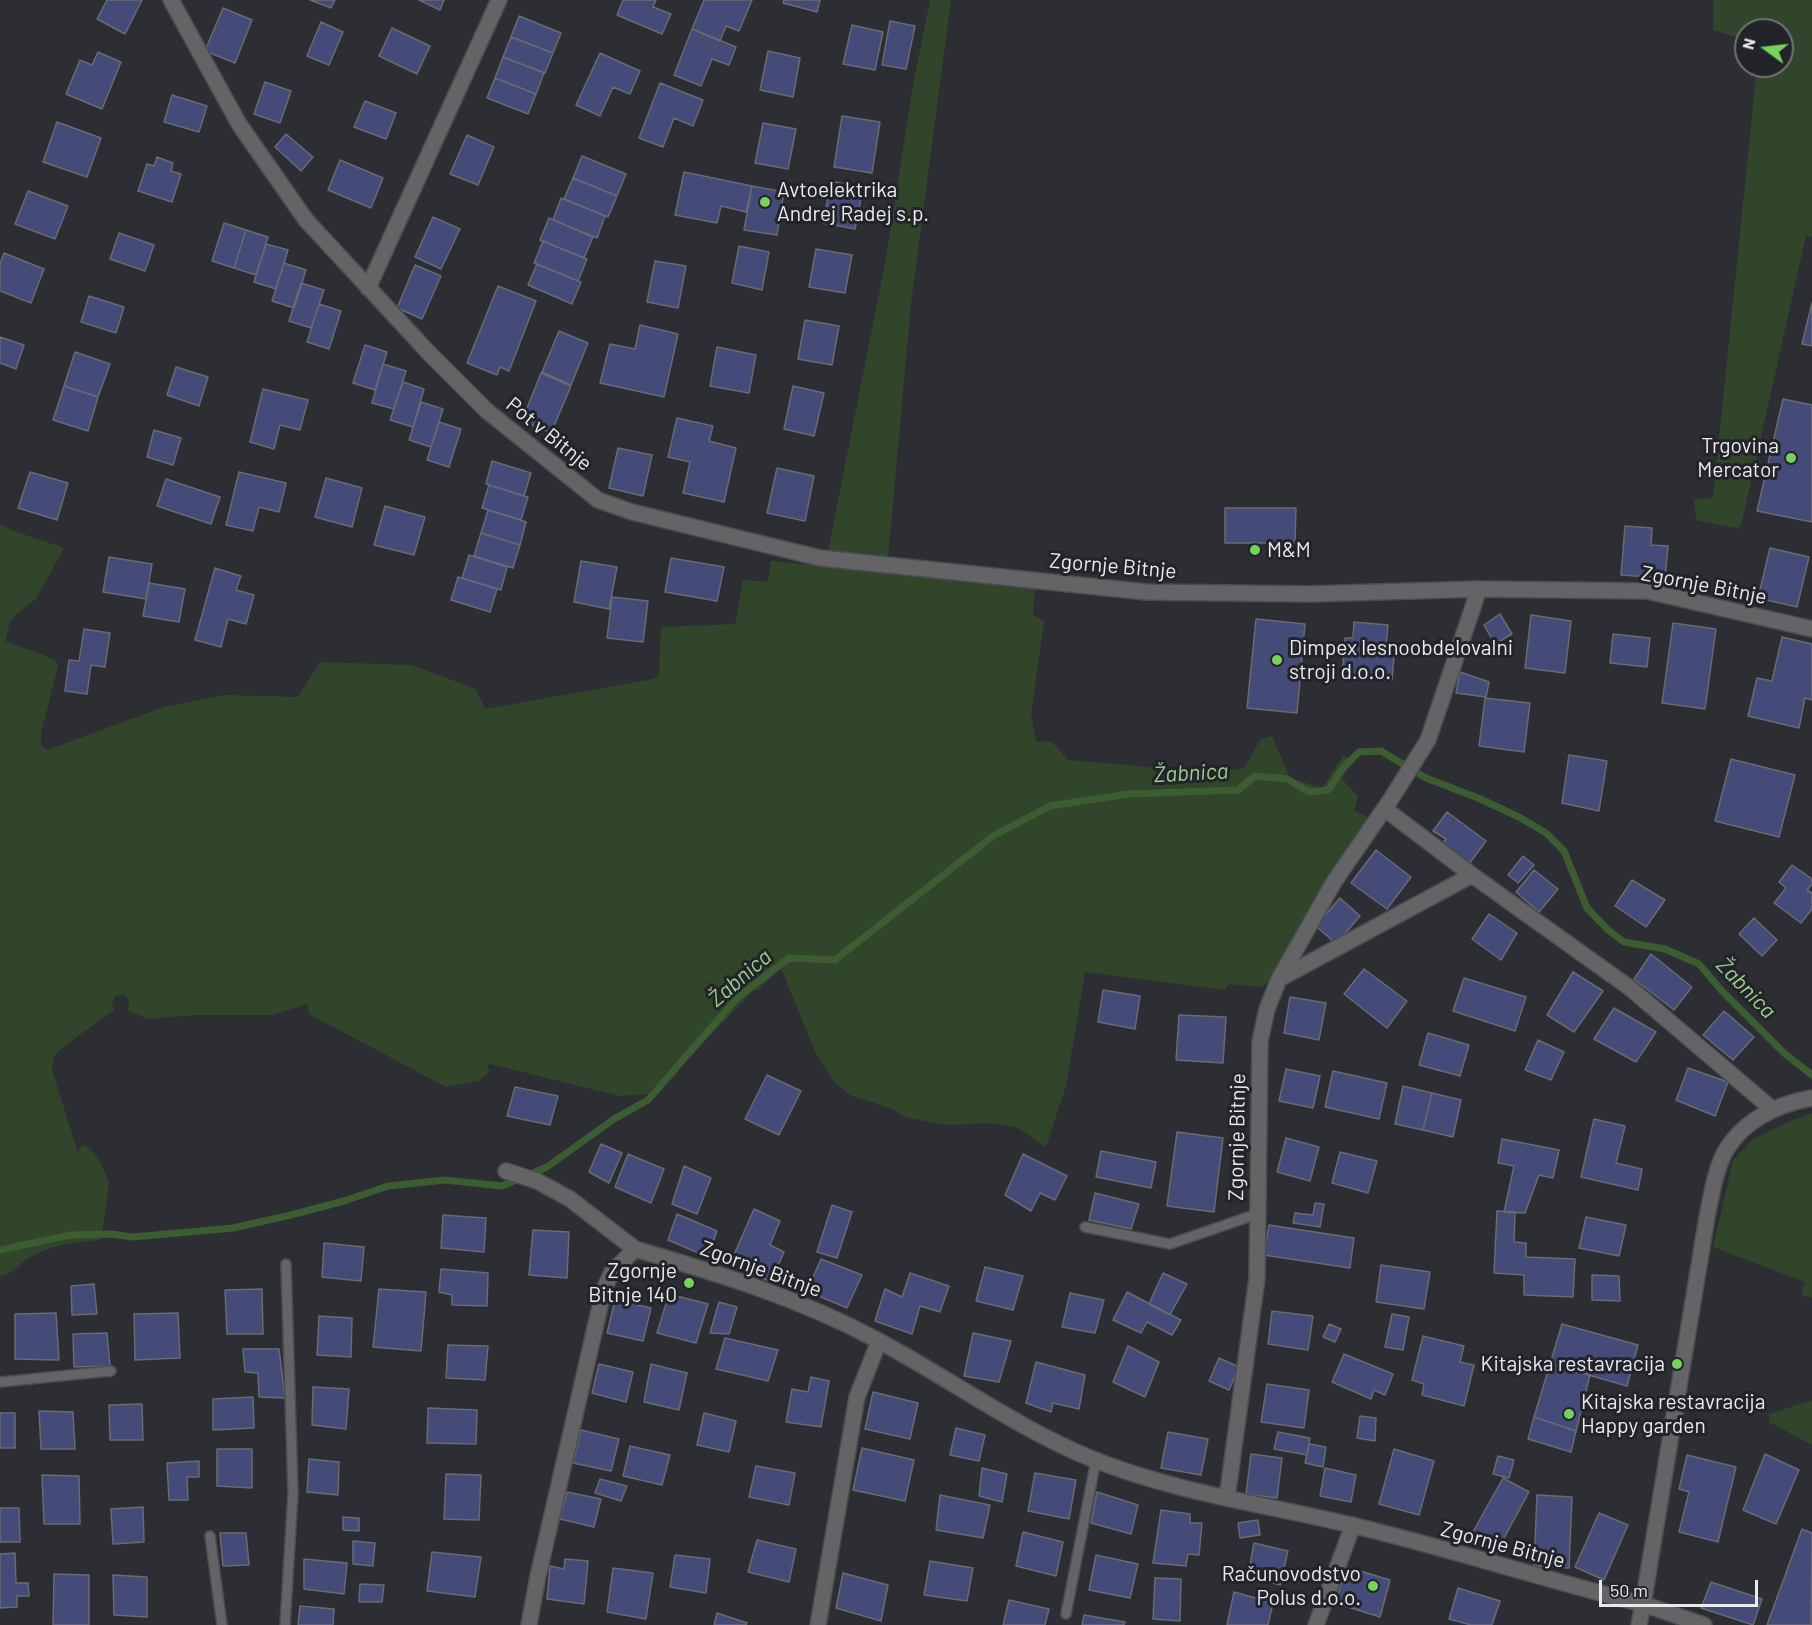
<!DOCTYPE html>
<html>
<head>
<meta charset="utf-8">
<style>
	body { margin:0 }
	#map { position:relative; width:1812px; height:1625px; overflow:hidden; background:#2c2e34; font-family:Barlow,sans-serif }
	canvas { display:block }
	.north { position:absolute; left:1734px; top:18px; width:60px; height:60px; box-sizing:border-box; background:#23242a; border:2px solid #727378; border-radius:50%; rotate:285deg; font-size:16px; font-weight:700; line-height:24px; text-align:center; color:#e9eaee }
	.north::after { content:''; display:block; margin:auto; width:21px; height:27px; background:#76d25a; clip-path:polygon(50% 0,100% 100%,50% 72%,0 100%) }
	.scale { position:absolute; left:1599px; top:1580px; width:159px; height:27px; box-sizing:border-box; border:3px solid #e9eaee; border-top:0; padding-left:8px; font-size:18px; line-height:21px; white-space:nowrap; color:#e9eaee; -webkit-text-stroke:4px #23242a; paint-order:stroke }
</style>
</head>
<body>
<div id="map">
<canvas width="1812" height="1625"></canvas>
<div class="north">N</div>
<div class="scale">50 m</div>
</div>
<script>
const g = document.querySelector('canvas').getContext('2d');
g.lineJoin = 'round';
function paint(path, color) { g.fillStyle = color; g.fill(path, 'evenodd'); }
function strokePath(path, color, width, dash) { g.strokeStyle = color; g.lineWidth = width; g.lineCap = dash ? 'butt' : 'round'; g.setLineDash(dash || []); g.stroke(path); }
function drawText(font, color, halo, rows, align = 'center') {
  g.font = font + ' Barlow,sans-serif'; g.lineWidth = 6; g.setLineDash([]); g.textBaseline = 'middle'; g.strokeStyle = halo; g.fillStyle = color; for (const [text, x, y, turn = 0] of rows) {
    g.save(); g.translate(x, y); g.rotate((+turn || 0) * Math.PI / 180); g.textAlign = isNaN(turn) ? turn : align; if (halo) g.strokeText(text, 0, 0); g.fillText(text, 0, 0); g.restore();
  }
}
const green = new Path2D(`
	M930,0H951L911,304L888,558L828,551L886,258L913,85Z
	M1713,0H1812V237L1806,236L1743,517L1739,529L1696,520L1694,499L1713,498L1757,66H1782V30H1746V40L1713,30Z
	M0,524L11,530L64,548L36,599L16,614L10,622L5,641L54,659L58,665L41,733V745L47,750L164,707L224,695L298,697L320,662L412,665L476,689L485,709L653,679L659,676L661,627L735,624L743,580L768,582L771,561L1035,588L1033,614L1044,622L1031,714L1036,741L1052,742L1068,760L1139,766L1199,774L1244,768L1261,739L1272,736L1290,778L1322,788L1343,756L1352,759L1342,779L1358,796L1354,810L1370,819L1274,974L1268,982L1262,987L1229,984L1225,990L1085,972L1066,1086L1046,1147L1018,1128L993,1123L948,1125L907,1118L890,1108L852,1096L835,1083L816,1054L781,968L758,990L753,991L654,1094L620,1096L486,1063L490,1071L479,1081L446,1087L309,1014L307,1004L273,1015H195L148,1019L128,1011L129,1000L124,995L116,996L112,1003L114,1010L63,1047L54,1057L52,1070L78,1153L80,1147L84,1145C96,1151 106,1171 109,1184L101,1240C77,1242 54,1244 32,1256C18,1263 16,1274 0,1276Z
	M1812,1113V1298L1801,1295L1805,1282L1713,1247L1733,1160L1752,1140L1790,1121Z
	M1812,1400V1445L1769,1422V1414Z`);
const stream = new Path2D(`
	M0,1250L70,1235L110,1234L133,1237L233,1228L291,1215L344,1201L388,1186L445,1180L502,1186L547,1167L614,1119L648,1100L738,997L789,958L835,960L993,836L1050,806L1128,794L1238,790L1255,776L1287,779L1309,792L1328,790L1343,768L1359,752L1381,751L1426,778L1478,798L1521,818L1546,833L1564,851L1587,908L1608,930L1624,942L1665,949L1699,964L1722,991L1784,1053L1812,1075`);
const building = new Path2D(`
	M107,0H142L125,34L97,19Z
	M310,0H335L331,8Z
	M419,0H444L440,10Z
	M623,0H656L653,7L671,14L662,34L617,15Z
	M704,0H752L739,31L726,26L720,41L692,29Z
	M784,0H820L817,12L783,3Z
	M223,8L252,20L235,63L205,51Z
	M519,16L561,33L553,53L511,37Z
	M890,21L915,26L906,69L882,65Z
	M321,22L343,32L329,65L307,56Z
	M852,25L883,32L875,70L843,64Z
	M392,28L430,46L417,74L379,56Z
	M692,29L736,47L729,65L712,59L701,86L674,75Z
	M511,37L553,53L545,73L503,57Z
	M768,51L800,58L793,97L760,90Z
	M98,52L121,62L102,109L66,94L80,60L92,65Z
	M600,53L640,71L630,94L613,87L600,116L576,105Z
	M503,57L544,73L536,94L495,78Z
	M495,78L536,94L528,114L487,98Z
	M265,82L291,91L280,123L254,114Z
	M660,83L703,100L693,126L674,118L663,147L639,138Z
	M172,95L207,106L199,132L164,122Z
	M365,101L396,113L386,139L354,127Z
	M842,116L880,122L872,173L834,167Z
	M57,122L101,138L87,177L43,162Z
	M763,123L796,129L788,169L755,163Z
	M286,134L313,157L301,171L275,147Z
	M467,135L494,147L478,185L450,174Z
	M582,156L626,174L617,196L573,178Z
	M157,157L173,163L171,171L181,174L172,202L138,191L147,164L154,166Z
	M340,160L383,178L371,208L328,190Z
	M684,172L752,186L746,212L721,206L717,223L675,215Z
	M573,178L617,196L608,217L564,199Z
	M831,181L863,188L855,229L823,223Z
	M752,186L784,192L777,235L744,230Z
	M28,191L68,206L55,239L15,224Z
	M561,198L605,216L597,238L553,220Z
	M433,217L460,229L441,269L415,257Z
	M549,218L593,237L584,258L540,240Z
	M224,223L246,230L234,268L212,261Z
	M246,230L268,237L256,275L234,268Z
	M119,233L154,245L145,271L110,259Z
	M543,241L587,259L578,281L534,263Z
	M266,244L288,250L276,289L254,282Z
	M739,246L769,252L762,290L732,283Z
	M816,249L852,255L845,293L809,287Z
	M4,253L44,269L31,303L0,291V264Z
	M655,261L686,266L678,308L647,302Z
	M284,263L306,270L294,308L272,301Z
	M537,264L581,282L572,304L528,285Z
	M415,265L441,276L422,319L397,308Z
	M301,283L324,290L311,328L289,321Z
	M498,286L536,301L509,371L500,367L497,375L467,363Z
	M89,296L124,307L116,333L81,322Z
	M1812,303V346L1802,344Z
	M319,304L341,311L329,349L307,342Z
	M805,320L839,326L832,365L798,359Z
	M640,325L678,334L664,397L600,383L610,344L635,349Z
	M559,331L588,343L571,385L542,372Z
	M0,337L24,345L16,369L0,363Z
	M365,345L387,352L375,390L353,383Z
	M717,347L756,355L749,393L710,386Z
	M75,352L110,364L98,397L64,386Z
	M383,364L406,371L394,409L372,403Z
	M176,367L208,377L199,406L167,395Z
	M541,373L571,386L551,433L522,421Z
	M403,382L424,389L413,427L390,420Z
	M64,386L98,397L88,431L53,420Z
	M793,386L824,393L814,436L784,429Z
	M263,389L308,400L300,430L280,425L274,449L250,442Z
	M1783,399L1812,405V522L1757,511Z
	M421,402L443,409L431,447L409,440Z
	M677,418L713,426L709,441L736,448L724,502L683,493L690,462L668,457Z
	M439,422L461,429L449,467L427,460Z
	M154,430L181,438L173,465L147,457Z
	M618,448L652,455L643,496L609,488Z
	M492,461L531,473L524,496L486,484Z
	M777,468L814,476L805,521L767,513Z
	M30,472L68,483L57,520L18,508Z
	M239,472L286,483L279,512L259,507L253,531L226,525Z
	M326,478L362,488L352,527L315,517Z
	M166,479L220,497L211,524L157,506Z
	M489,485L528,497L521,520L482,508Z
	M385,506L425,517L414,555L374,545Z
	M1225,508H1296L1295,543H1225Z
	M488,510L526,522L520,545L481,533Z
	M1625,526L1652,528L1651,545L1668,546L1665,578L1621,575Z
	M481,533L520,545L513,568L474,556Z
	M1770,548L1809,557L1797,607L1758,598Z
	M469,555L507,567L501,590L462,578Z
	M109,557L152,564L146,599L103,592Z
	M671,558L724,567L717,601L665,592Z
	M581,561L617,567L609,609L574,602Z
	M215,568L241,576L236,590L254,595L246,624L228,619L221,647L195,640Z
	M458,577L497,589L490,612L451,600Z
	M149,583L185,589L179,622L143,616Z
	M612,597L648,601L643,642L607,638Z
	M1500,614L1512,634L1495,644L1484,625Z
	M1531,615L1571,621L1565,673L1525,668Z
	M1256,619L1305,624L1297,713L1247,708Z
	M1354,622L1388,625L1386,646H1395L1392,680L1342,677L1345,638H1353Z
	M1673,623L1716,629L1705,709L1662,703Z
	M84,629L110,633L105,667L91,665L87,694L65,691L69,660L79,661Z
	M1613,634L1650,638L1647,667L1610,663Z
	M1782,637L1812,644V700L1805,698L1799,728L1748,716L1757,678L1772,681Z
	M1460,672L1489,682L1486,697L1456,693Z
	M1485,698L1530,703L1524,752L1479,746Z
	M1569,755L1607,761L1599,811L1562,803Z
	M1731,759L1795,775L1779,837L1715,821Z
	M1447,812L1486,841L1469,864L1442,844L1446,839L1433,831Z
	M1376,850L1411,877L1387,909L1351,883Z
	M1523,856L1534,865L1518,883L1508,875Z
	M1792,865L1812,879V884L1807,890L1812,893V909L1801,923L1774,903L1786,888L1779,882Z
	M1534,870L1558,889L1539,912L1516,892Z
	M1632,880L1665,900L1646,927L1615,906Z
	M1340,898L1360,916L1336,944L1316,926Z
	M1489,914L1517,933L1501,960L1472,939Z
	M1754,918L1777,940L1762,956L1739,934Z
	M1651,954L1692,987L1674,1010L1634,979Z
	M1364,969L1407,1001L1387,1028L1344,994Z
	M1573,972L1603,991L1574,1032L1547,1015Z
	M1464,978L1526,997L1515,1031L1453,1011Z
	M1103,990L1140,996L1135,1029L1098,1022Z
	M1290,997L1326,1003L1319,1040L1284,1033Z
	M1614,1008L1656,1032L1636,1062L1594,1039Z
	M1724,1011L1754,1037L1733,1060L1703,1035Z
	M1179,1015L1226,1017L1223,1063L1176,1060Z
	M1428,1033L1469,1045L1460,1076L1419,1065Z
	M1538,1040L1564,1052L1551,1080L1525,1070Z
	M1688,1068L1728,1082L1715,1116L1676,1100Z
	M1286,1069L1320,1076L1313,1108L1279,1101Z
	M1333,1071L1387,1083L1379,1119L1325,1107Z
	M767,1075L801,1091L779,1135L745,1119Z
	M1403,1086L1432,1093L1423,1130L1395,1124Z
	M515,1087L558,1096L550,1125L507,1116Z
	M1432,1093L1461,1100L1453,1137L1423,1130Z
	M1594,1119L1625,1126L1616,1163L1642,1169L1638,1190L1581,1177Z
	M1177,1132L1223,1138L1214,1212L1167,1206Z
	M1286,1138L1319,1147L1310,1181L1277,1172Z
	M1502,1139L1559,1150L1553,1178L1539,1175L1525,1213L1504,1212L1514,1166L1498,1163Z
	M601,1144L622,1153L609,1183L589,1172Z
	M1101,1151L1156,1162L1151,1188L1096,1177Z
	M1340,1152L1377,1161L1368,1193L1332,1183Z
	M628,1154L664,1169L651,1203L615,1187Z
	M1023,1154L1067,1176L1055,1200L1040,1193L1031,1211L1005,1195Z
	M684,1166L711,1178L697,1214L672,1204Z
	M1095,1193L1139,1204L1131,1229L1089,1220Z
	M1315,1203L1324,1204L1320,1227L1293,1223L1295,1213L1313,1215Z
	M832,1205L852,1212L837,1258L817,1252Z
	M754,1209L780,1221L770,1245L784,1252L771,1282L730,1264Z
	M1497,1211L1515,1212L1514,1242L1526,1243V1257L1575,1259L1573,1297L1524,1295V1275L1494,1273Z
	M677,1214L717,1231L708,1257L668,1240Z
	M443,1215L486,1218L484,1252L441,1248Z
	M1586,1217L1626,1225L1619,1256L1579,1248Z
	M1269,1225L1354,1238L1350,1268L1264,1255Z
	M533,1230L569,1232L567,1278L529,1275Z
	M324,1243L364,1247L361,1281L322,1277Z
	M821,1259L862,1275L847,1308L807,1291Z
	M1381,1265L1430,1272L1424,1309L1376,1302Z
	M985,1267L1023,1276L1013,1310L976,1301Z
	M441,1269L488,1273L487,1306L452,1305V1295L439,1292Z
	M910,1273L949,1286L940,1312L920,1306L912,1334L875,1321L885,1289L902,1297Z
	M1163,1273L1187,1284L1170,1315L1149,1304Z
	M1592,1275L1619,1276L1620,1301L1592,1300Z
	M94,1284L97,1314L72,1315L71,1286Z
	M262,1289L263,1334H227L225,1290Z
	M379,1289L426,1292L421,1351L373,1347Z
	M1127,1292L1181,1320L1172,1335L1147,1322L1141,1333L1113,1320Z
	M1070,1293L1104,1300L1095,1333L1062,1327Z
	M669,1294L708,1304L696,1343L657,1333Z
	M615,1300L651,1308L643,1341L607,1333Z
	M719,1302L737,1307L729,1334L710,1333Z
	M1272,1311L1313,1316L1308,1350L1268,1344Z
	M56,1313L59,1360L15,1359V1314Z
	M178,1313L180,1358L135,1360L134,1314Z
	M1392,1314L1409,1317L1403,1350L1385,1347Z
	M319,1316L352,1318L351,1357L317,1355Z
	M1329,1324L1341,1329L1335,1342L1323,1337Z
	M1562,1324L1638,1345L1627,1386L1550,1364Z
	M107,1333L110,1366L74,1367L73,1334Z
	M973,1333L1011,1341L999,1382L964,1376Z
	M1423,1336L1464,1346L1460,1362L1474,1365L1464,1406L1422,1395L1424,1384L1412,1380Z
	M725,1338L778,1350L768,1381L716,1369Z
	M448,1345L488,1346L485,1380L446,1378Z
	M1128,1346L1159,1362L1145,1397L1113,1382Z
	M243,1349H279L285,1398L259,1397L258,1373L245,1372Z
	M1344,1354L1393,1374L1385,1395L1374,1390L1371,1399L1332,1382Z
	M1219,1358L1239,1367L1229,1390L1209,1381Z
	M1036,1362L1085,1375L1079,1409L1053,1403L1051,1412L1026,1403Z
	M599,1364L633,1372L626,1402L592,1393Z
	M651,1364L687,1373L679,1410L644,1402Z
	M1550,1364L1590,1375L1576,1431L1534,1417Z
	M811,1377L829,1381L821,1427L786,1422L792,1389L808,1392Z
	M1267,1384L1309,1390L1304,1428L1261,1422Z
	M313,1387L349,1389L346,1429L312,1425Z
	M873,1392L918,1403L910,1439L865,1429Z
	M253,1397L254,1428L213,1430V1399Z
	M142,1404L143,1440H110L109,1405Z
	M428,1408L477,1410L476,1444L427,1443Z
	M39,1411L73,1412L75,1449H41Z
	M0,1413H15V1448H0Z
	M704,1413L736,1421L729,1452L697,1445Z
	M1360,1416L1376,1418L1375,1441L1357,1438Z
	M1534,1417L1576,1431L1571,1452L1528,1439Z
	M956,1428L985,1435L979,1461L950,1455Z
	M581,1430L619,1439L611,1471L573,1463Z
	M1168,1432L1208,1439L1201,1475L1161,1468Z
	M1278,1432L1310,1438L1307,1455L1274,1449Z
	M1309,1444L1326,1447L1323,1467L1305,1463Z
	M630,1446L670,1455L662,1485L623,1476Z
	M862,1448L914,1460L905,1501L853,1490Z
	M217,1449H252V1488L217,1486Z
	M1394,1449L1434,1461L1419,1515L1379,1504Z
	M1251,1454L1282,1458L1277,1498L1246,1494Z
	M1765,1454L1799,1470L1776,1524L1743,1510Z
	M1687,1455L1736,1467L1718,1542L1679,1532L1689,1492L1679,1489Z
	M1498,1456L1514,1460L1509,1478L1493,1474Z
	M309,1459L339,1462L338,1495L307,1492Z
	M199,1461V1477H187L188,1500H169L167,1463Z
	M756,1466L795,1473L789,1505L749,1497Z
	M982,1468L1007,1474L1002,1502L979,1496Z
	M1325,1468L1356,1475L1351,1502L1320,1496Z
	M1035,1473L1076,1480L1069,1519L1028,1511Z
	M446,1474L481,1475L479,1520L444,1519Z
	M42,1475L79,1476L80,1524H44Z
	M1503,1478L1529,1492L1496,1553L1469,1539Z
	M600,1479L627,1486L621,1501L595,1493Z
	M567,1492L601,1499L594,1527L560,1519Z
	M1097,1492L1138,1505L1131,1534L1091,1523Z
	M940,1495L990,1505L983,1538L936,1530Z
	M1537,1495L1572,1497L1569,1568L1534,1566Z
	M143,1507L144,1542L113,1544L111,1509Z
	M0,1508H19L20,1542H0Z
	M1161,1510L1190,1514V1523H1202L1199,1555L1188,1554L1186,1566L1153,1563Z
	M1599,1513L1628,1525L1604,1580L1575,1567Z
	M343,1517L359,1518V1531L343,1530Z
	M1258,1520L1260,1535L1240,1538L1238,1523Z
	M1802,1529L1812,1533L1811,1625H1767Z
	M1023,1532L1063,1542L1056,1576L1016,1566Z
	M220,1533H246L249,1565L223,1566Z
	M757,1540L796,1549L789,1582L748,1572Z
	M353,1541L375,1543L373,1566L353,1564Z
	M1254,1543L1288,1551L1280,1585L1248,1576Z
	M432,1552L481,1557L475,1597L427,1591Z
	M15,1553L16,1583H28L29,1596H17V1607L0,1608V1554Z
	M675,1555L710,1559L706,1593L670,1587Z
	M1096,1555L1138,1564L1130,1598L1089,1590Z
	M304,1559L347,1563L344,1594L304,1589Z
	M565,1559L588,1561L584,1604L547,1599L550,1566L564,1569Z
	M930,1561L973,1568L967,1601L924,1595Z
	M1347,1567L1390,1580L1380,1617L1335,1603Z
	M613,1568L653,1573L646,1619L607,1612Z
	M843,1573L888,1585L881,1621L836,1608Z
	M54,1574L89,1575V1625H53Z
	M113,1575L147,1577V1617L114,1615Z
	M1155,1578L1181,1579L1180,1621L1153,1619Z
	M1711,1582L1762,1599L1753,1625L1701,1608Z
	M360,1584L384,1585L382,1602H359Z
	M1458,1588L1500,1601L1492,1625H1471L1449,1619Z
	M1234,1592L1273,1603L1268,1625H1227Z
	M1009,1600L1049,1609L1045,1625H1003Z
	M300,1606L334,1609L333,1625H298Z
	M717,1613L747,1623L746,1625H714Z
	M1084,1615L1125,1622L1124,1625H1082Z`);
const service = new Path2D(`
	M1085,1227L1170,1244L1257,1214
	M0,1382L111,1371
	M210,1536L222,1625
	M1066,1614L1096,1460
	M285,1625L293,1493L286,1264`);
const minor = new Path2D(`
	M171,0L239,124L306,220L429,353L487,411L598,500L632,512L820,558L1146,592L1310,594L1479,589L1647,591L1812,629
	M368,288L499,0
	M1385,809L1472,875L1630,988L1772,1109
	M1279,979L1472,875
	M506,1171L537,1181L570,1199L635,1249
	M1227,1498L1257,1278L1260,1041L1267,1009L1279,979L1334,882L1391,799L1428,740L1479,589
	M529,1625L538,1576L604,1289L612,1272L635,1249C720,1274 799,1298 877,1340C949,1378 1015,1427 1090,1458C1173,1492 1264,1504 1351,1525C1449,1548 1545,1580 1643,1604L1707,1217C1711,1198 1714,1176 1722,1158C1738,1123 1776,1104 1812,1098
	M818,1625L857,1397L879,1341
	M1316,1625L1353,1525
	M1639,1625L1643,1604L1704,1625`);
const markers = [
	[765,202,6,"#76d25a"],
	[1791,458,6,"#76d25a"],
	[1255,550,6,"#76d25a"],
	[1277,660,6,"#76d25a"],
	[689,1283,6,"#76d25a"],
	[1677,1364,6,"#76d25a"],
	[1569,1414,6,"#76d25a"],
	[1373,1586,6,"#76d25a"]
];
const poiNames = [
	["Avtoelektrika",777,190],
	["Andrej Radej s.p.",777,214],
	["Trgovina",1779,446,"right"],
	["Mercator",1779,470,"right"],
	["M&M",1267,550],
	["Dimpex lesnoobdelovalni",1289,648],
	["stroji d.o.o.",1289,672],
	["Zgornje",677,1271,"right"],
	["Bitnje 140",677,1295,"right"],
	["Kitajska restavracija",1665,1364,"right"],
	["Kitajska restavracija",1581,1402],
	["Happy garden",1581,1426],
	["Računovodstvo",1361,1574,"right"],
	["Polus d.o.o.",1361,1598,"right"]
];
const streetNames = [
	["Pot v Bitnje",549,434,39],
	["Zgornje Bitnje",1113,566,5],
	["Zgornje Bitnje",1704,585,11],
	["Zgornje Bitnje",1237,1137,-89],
	["Zgornje Bitnje",761,1269,20],
	["Zgornje Bitnje",1503,1545,15]
];
const waterNames = [
	["Žabnica",1191,773,-3],
	["Žabnica",740,978,-41],
	["Žabnica",1746,988,46]
];
paint(green, '#31452b');
strokePath(stream, '#3c5d32', 7);
paint(building, '#454b79');
strokePath(building, '#696a72', 1.5);
strokePath(service, '#4a4c52', 12);
strokePath(minor, '#4a4c52', 18);
strokePath(service, '#646467', 9);
strokePath(minor, '#646467', 15);
for (const [x, y, r, color] of markers) { const dot = new Path2D(); dot.arc(x, y, r, 0, 2 * Math.PI); g.fillStyle = color; g.fill(dot); strokePath(dot, '#23242a', 2); }
drawText('21px', '#e9eaee', '#23242a', poiNames, 'left');
drawText('21px', '#e9eaee', '#23242a', streetNames);
drawText('italic 22px', '#9bd08c', '#23242a', waterNames);
</script>
</body>
</html>
